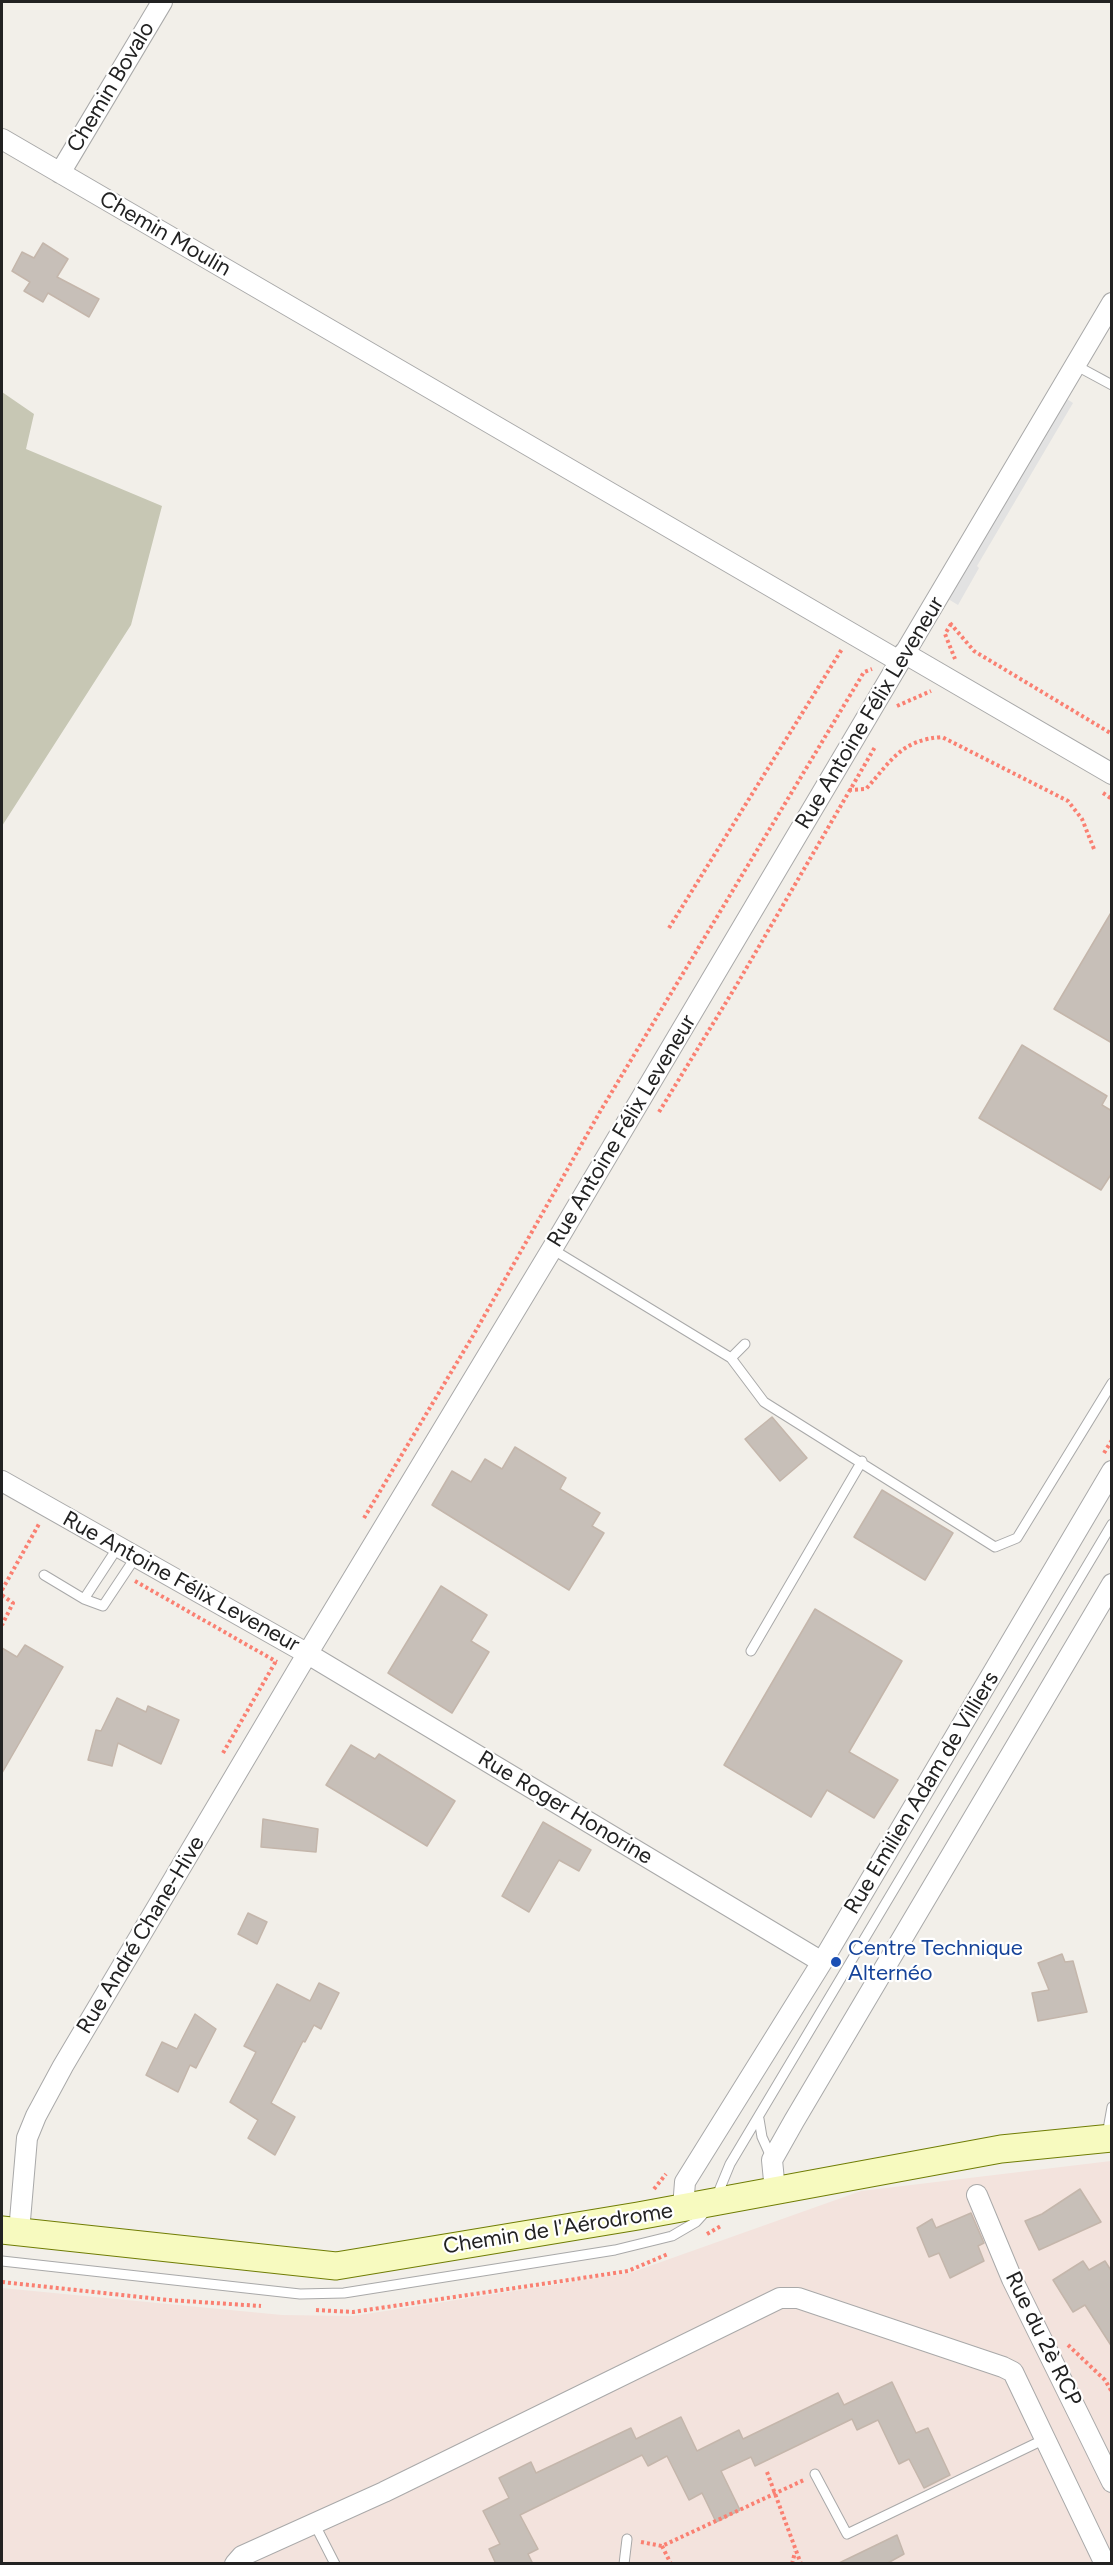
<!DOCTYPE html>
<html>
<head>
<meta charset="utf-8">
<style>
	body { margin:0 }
	#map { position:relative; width:1113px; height:2565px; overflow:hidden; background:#f2efe9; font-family:Figtree,sans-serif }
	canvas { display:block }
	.frame { position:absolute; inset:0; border:3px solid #222; pointer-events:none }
</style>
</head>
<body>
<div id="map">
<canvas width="1113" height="2565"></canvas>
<div class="frame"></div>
</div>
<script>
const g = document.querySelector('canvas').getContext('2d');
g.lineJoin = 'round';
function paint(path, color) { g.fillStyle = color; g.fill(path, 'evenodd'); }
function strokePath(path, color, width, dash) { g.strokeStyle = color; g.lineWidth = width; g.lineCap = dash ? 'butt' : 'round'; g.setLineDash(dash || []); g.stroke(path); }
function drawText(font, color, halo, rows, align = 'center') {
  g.font = font + ' Figtree,sans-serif'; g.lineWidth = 4.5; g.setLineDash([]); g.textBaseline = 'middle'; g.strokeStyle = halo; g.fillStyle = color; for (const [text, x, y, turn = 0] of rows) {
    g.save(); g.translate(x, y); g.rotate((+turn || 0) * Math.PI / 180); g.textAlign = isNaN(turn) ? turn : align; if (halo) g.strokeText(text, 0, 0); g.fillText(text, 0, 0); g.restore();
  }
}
const military = new Path2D(`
	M1111,2161V2563L2,2564V2288L282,2315L353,2316L630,2273L861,2191Z`);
const construction = new Path2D(`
	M2,392L34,414L26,449L162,506L131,625L2,826Z`);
const parking = new Path2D(`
	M1058,393L1073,403L977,566L979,568L958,605L940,594Z`);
const building = new Path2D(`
	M43,243L68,259L57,277L99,299L89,317L48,293L43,302L24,291L30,282L12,271L22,252L34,258Z
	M1112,911V1043L1054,1009Z
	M1022,1045L1107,1096L1102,1105L1112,1111V1173L1101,1190L979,1118Z
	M772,1417L807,1458L780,1481L745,1439Z
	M515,1447L566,1478L560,1489L600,1513L592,1526L604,1533L569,1590L432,1505L452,1471L471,1482L485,1459L502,1469Z
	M882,1490L953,1533L925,1580L854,1537Z
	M441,1586L487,1615L471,1641L489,1652L452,1713L388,1673Z
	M815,1609L902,1661L849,1752L898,1780L874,1818L827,1790L811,1817L724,1765Z
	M25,1645L63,1667L2,1773V1648L17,1657Z
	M117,1698L146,1712L148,1706L179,1720L161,1764L118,1743L112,1766L88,1760L96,1730L101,1731Z
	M351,1745L375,1759L379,1754L455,1801L427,1846L326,1785Z
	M263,1819L318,1829L316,1852L261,1847Z
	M543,1822L591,1850L579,1871L559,1860L529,1912L502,1896Z
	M248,1913L267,1922L257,1944L238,1934Z
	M1062,1954L1065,1962L1073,1961L1087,2012L1038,2021L1032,1993L1049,1990L1038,1963Z
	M319,1983L339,1993L321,2029L314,2025L305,2042L303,2041L271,2103L295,2117L275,2155L248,2138L258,2120L230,2102L256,2052L244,2046L277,1984L310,2001Z
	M195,2014L216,2029L196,2068L190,2065L178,2092L146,2075L162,2042L177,2049Z
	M1080,2189L1101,2222L1039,2250L1025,2221L1042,2214Z
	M971,2213L984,2243L978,2246L984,2261L950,2278L939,2253L929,2257L917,2228L932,2219L936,2228Z
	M1083,2261L1089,2270L1105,2261L1112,2272V2347L1085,2305L1073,2312L1053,2280Z
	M892,2382L916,2433L928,2428L950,2475L924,2488L909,2459L899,2464L878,2420L857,2430L852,2419L755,2466L751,2457L721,2471L740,2510L716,2522L702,2493L689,2500L667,2456L648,2466L642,2455L520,2515L538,2549L528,2554L533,2564H496L489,2549L500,2544L483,2511L509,2498L499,2478L531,2462L536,2473L631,2428L636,2439L681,2417L697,2451L739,2430L743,2439L838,2393L844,2405Z
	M897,2535L904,2554L886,2564H837Z`);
const path = new Path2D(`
	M950,623L974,651L1112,734
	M951,624L945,634L955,659
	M897,706L931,691
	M849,790L866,789C892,760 901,740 942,737L1068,801L1082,819L1094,849
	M1103,793L1112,799
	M669,928L842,649
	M659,1112L736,986L875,747
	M1104,1453L1112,1440
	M364,1518L474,1334L601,1110L864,672L872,669
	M135,1581L277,1662
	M2,1590L39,1524
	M2,1595L13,1603L2,1625
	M223,1753L276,1661
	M654,2189L666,2174
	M707,2234L721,2226
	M2,2282L168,2300L261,2306
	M316,2310L353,2312L569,2280L628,2271L668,2254
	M1068,2345L1105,2380L1112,2392
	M767,2472L801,2564
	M641,2542L662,2546L804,2480
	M662,2546L671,2564
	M792,2564L795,2552`);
const service = new Path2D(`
	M1075,365L1112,385
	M552,1249L731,1358
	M745,1344L731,1358L764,1402L995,1547L1017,1538L1112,1383
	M44,1575L84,1599L103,1606L135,1558
	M84,1599L118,1547
	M751,1651L862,1461
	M759,2119L762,2137L772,2159
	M1107,2135L1112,2107
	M716,2198L730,2164L1112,1524
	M2,2261L300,2294L344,2293L615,2250L672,2236L696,2222L706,2211
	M815,2474L847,2534L1045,2439
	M314,2523L335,2564
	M624,2564L627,2539`);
const minor = new Path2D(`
	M2,139L899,661
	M60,173L162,2
	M904,653L1112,774
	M2,1481L308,1654L822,1962
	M775,2191L772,2160L794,2121L1112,1584
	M977,2195L1012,2279L1112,2482
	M683,2208L685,2182L822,1962L1112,1471
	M19,2232L27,2138L36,2116L63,2066L300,1666L552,1249L1112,303
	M235,2564L242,2556L384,2492L780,2298H798L1003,2367L1013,2372L1105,2564`);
const secondary = new Path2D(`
	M2,2230L336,2266L638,2216L1001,2149L1112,2138`);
const markers = [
	[836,1962,6,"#1a4fb4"]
];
const streetNames = [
	["Chemin Bovalo",111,87,-59],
	["Chemin Moulin",165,234,30],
	["Rue Antoine Félix Leveneur",870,713,-59],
	["Rue Antoine Félix Leveneur",622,1131,-59],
	["Rue Antoine Félix Leveneur",181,1582,29],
	["Rue Emilien Adam de Villiers",922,1793,-59],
	["Rue Roger Honorine",565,1808,31],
	["Rue André Chane-Hive",141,1935,-59],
	["Chemin de l'Aérodrome",558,2229,-9],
	["Rue du 2è RCP",1043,2339,64]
];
const transitNames = [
	["Centre Technique",848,1949],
	["Alternéo",848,1974]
];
paint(military, '#f3e3dd');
paint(construction, '#c7c7b4');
paint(parking, '#e2e2e2');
paint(building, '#c7bfb8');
strokePath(building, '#c4b6ab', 1.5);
strokePath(service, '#a9a9a9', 11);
strokePath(minor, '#a9a9a9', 22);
strokePath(secondary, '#707d05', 29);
strokePath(path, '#fa8072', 4, [3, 3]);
strokePath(service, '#fff', 9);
strokePath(minor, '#fff', 20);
strokePath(secondary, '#f7fabf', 27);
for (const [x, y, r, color] of markers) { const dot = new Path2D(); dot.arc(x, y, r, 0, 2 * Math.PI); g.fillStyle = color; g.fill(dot); strokePath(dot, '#fff', 2); }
drawText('22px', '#222', '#fff', streetNames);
drawText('22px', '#164399', '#fff', transitNames, 'left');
</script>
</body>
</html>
